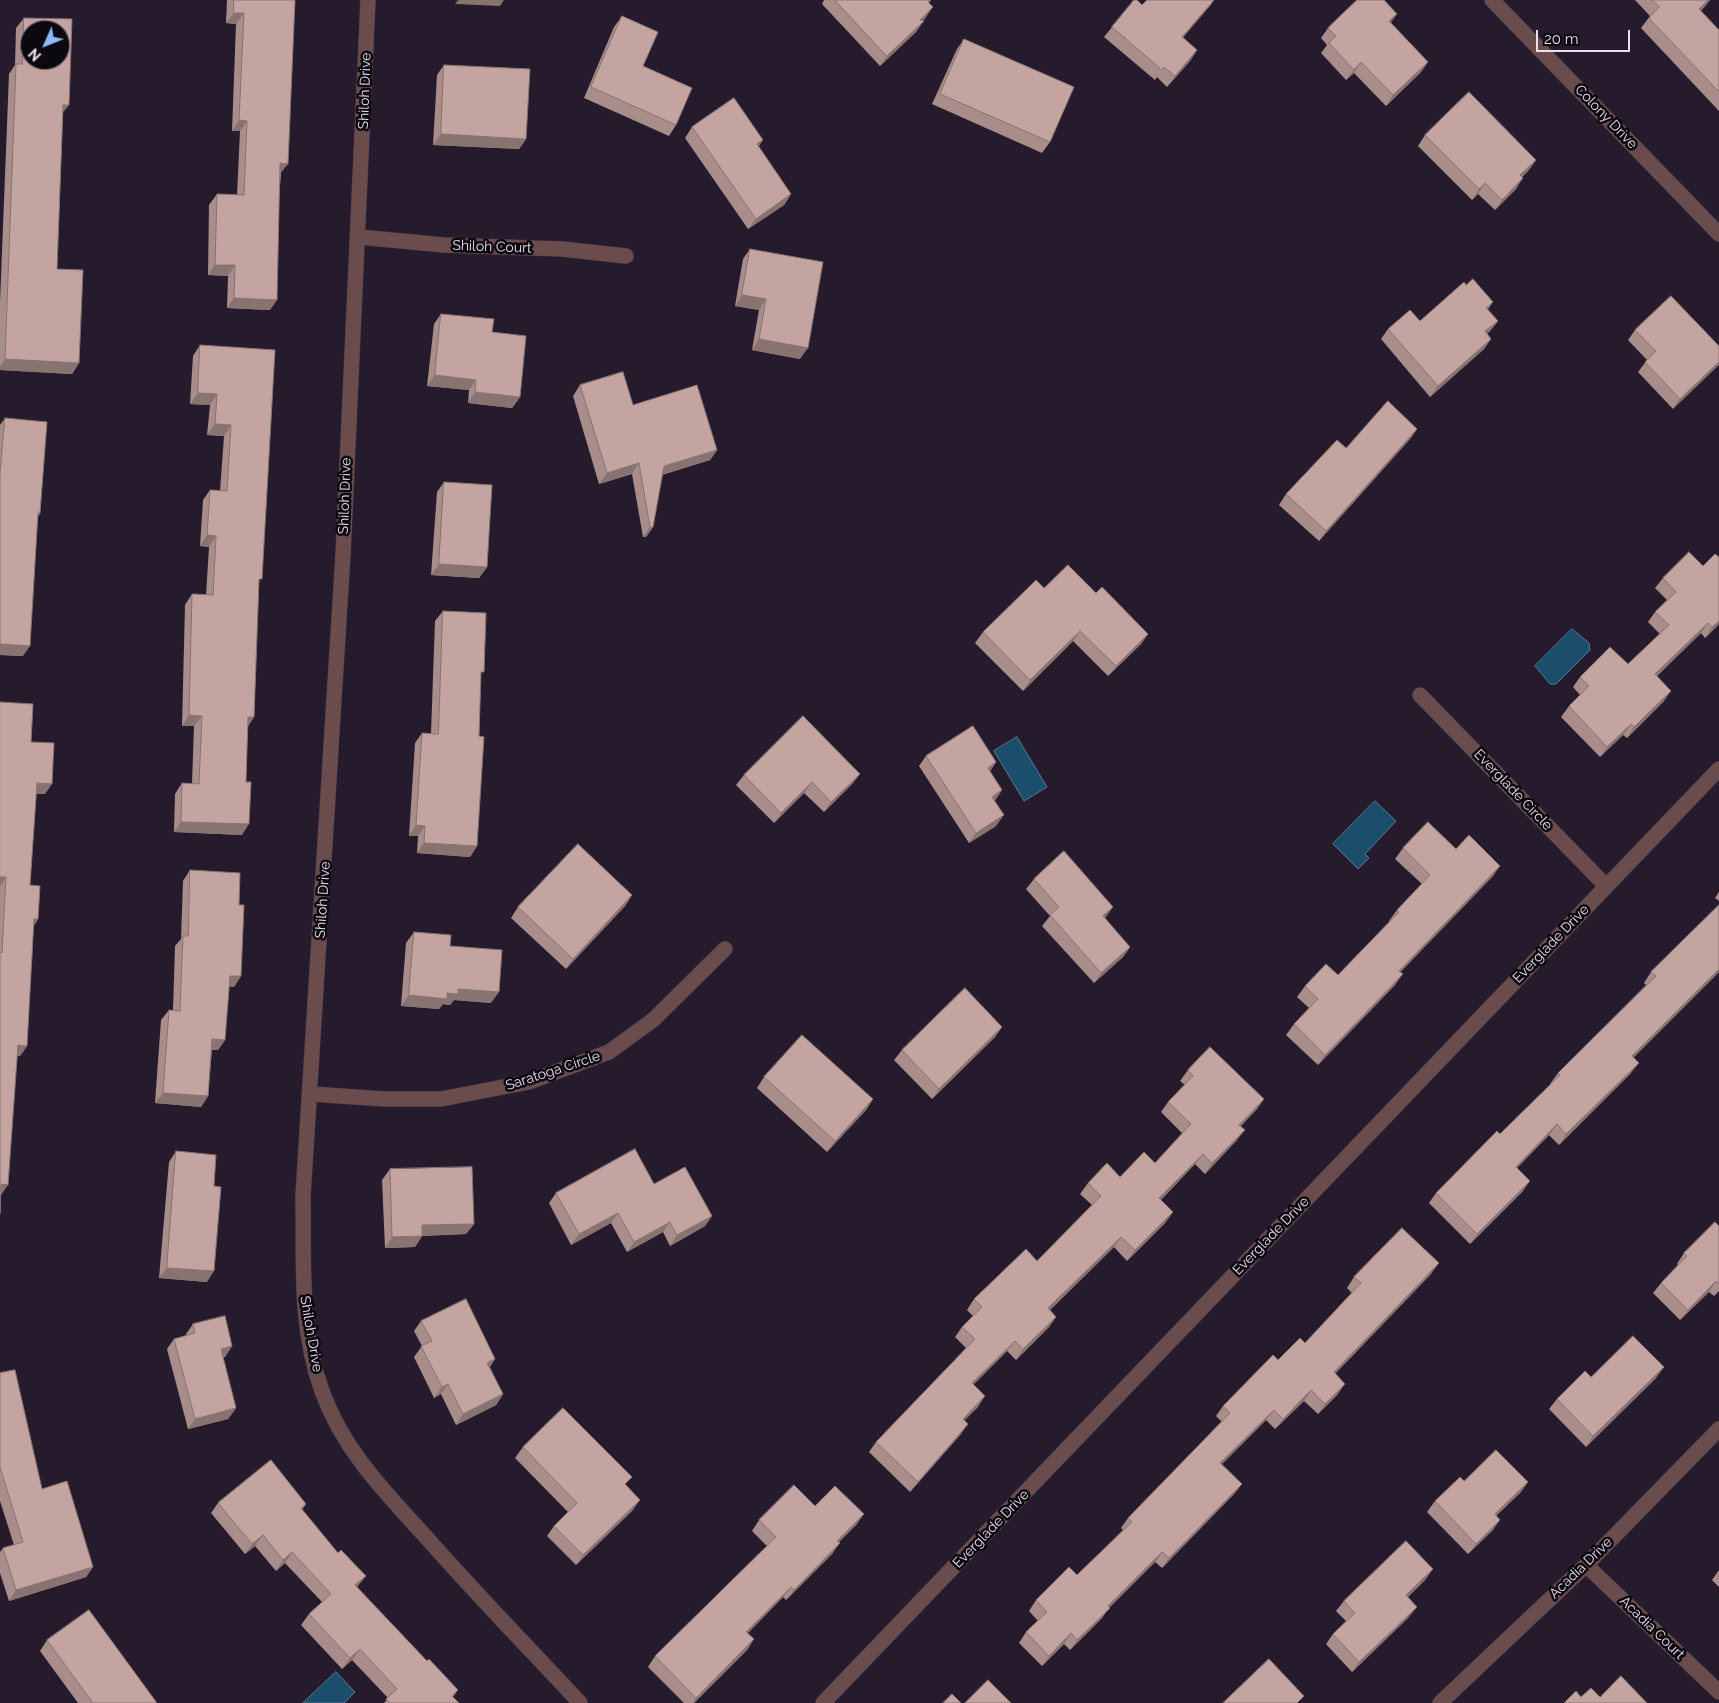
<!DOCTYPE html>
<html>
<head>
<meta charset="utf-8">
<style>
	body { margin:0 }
	#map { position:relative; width:1719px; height:1703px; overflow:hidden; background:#251b2d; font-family:Raleway,sans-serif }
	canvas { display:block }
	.north { position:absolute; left:20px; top:20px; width:50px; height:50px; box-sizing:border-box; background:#0c080f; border:1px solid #645f68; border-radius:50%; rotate:226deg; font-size:14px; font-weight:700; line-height:20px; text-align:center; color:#e8e1ee }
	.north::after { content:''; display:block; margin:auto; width:18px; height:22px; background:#8eb9fc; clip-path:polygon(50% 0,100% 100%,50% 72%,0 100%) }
	.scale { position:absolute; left:1536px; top:30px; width:94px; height:22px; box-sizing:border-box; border:2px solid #e8e1ee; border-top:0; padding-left:6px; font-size:15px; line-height:18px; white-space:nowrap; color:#e8e1ee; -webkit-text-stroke:4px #0c080f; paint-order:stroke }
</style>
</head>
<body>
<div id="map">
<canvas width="1719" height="1703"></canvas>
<div class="north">N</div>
<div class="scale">20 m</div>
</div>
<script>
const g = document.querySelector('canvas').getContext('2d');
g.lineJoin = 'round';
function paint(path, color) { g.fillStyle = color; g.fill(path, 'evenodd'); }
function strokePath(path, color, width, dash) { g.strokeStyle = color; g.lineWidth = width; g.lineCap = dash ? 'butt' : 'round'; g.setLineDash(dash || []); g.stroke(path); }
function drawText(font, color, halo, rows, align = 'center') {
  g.font = font + ' Raleway,sans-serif'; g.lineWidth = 5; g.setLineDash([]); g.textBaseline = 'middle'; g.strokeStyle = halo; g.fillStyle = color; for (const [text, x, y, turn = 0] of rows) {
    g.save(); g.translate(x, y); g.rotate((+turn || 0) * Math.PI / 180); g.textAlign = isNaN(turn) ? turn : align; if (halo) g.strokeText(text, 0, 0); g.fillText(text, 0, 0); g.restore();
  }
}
const water = new Path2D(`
	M1572,629L1589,643L1590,650L1556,684H1550L1535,666Z
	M1017,737L1047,787L1024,801L994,751Z
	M1375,801L1396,821L1365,854L1369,858L1358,869L1333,844Z
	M336,1672L355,1692L344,1703H303Z`);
const minor = new Path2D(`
	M368,0L343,555L303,1196C304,1262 299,1328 322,1391C343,1450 385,1492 426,1537C476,1594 529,1648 580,1703
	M1492,0L1719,234
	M359,237L444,245L562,249L626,256
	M1420,695L1606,886
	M311,1094L385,1099H441L529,1082L609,1052L653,1020L725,949
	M1586,1565L1719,1692
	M823,1703L1719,769
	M1440,1703L1586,1565L1719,1429`);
const wall = new Path2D(`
	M227,0H295L270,310L227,308L228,276L208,275L209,205L217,194L237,195L240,131H232L236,24L226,23Z
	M824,0H931L929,3L926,17L923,21L916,32L880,66L822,4Z
	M1147,0H1214L1209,7L1183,37L1197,50L1190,61L1167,87L1157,77L1155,80L1104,37L1112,27L1142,5Z
	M1635,0H1710L1706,5L1701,11L1719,30V111L1641,28L1650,16Z
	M622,16L643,66L676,125L669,136L584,98L614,27Z
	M24,18L63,113L57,269L79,363L72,374L0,370V302L9,74L15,65L16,28Z
	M1391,23L1428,62L1421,72L1386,106L1354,73L1346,80L1321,53L1327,45L1321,38L1328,28Z
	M964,39L1050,142L1042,153L932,104L957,49Z
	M444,65L526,139L519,149L433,145L437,75Z
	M692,127L759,147L791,194L784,205L748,229L685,138Z
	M1425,135L1536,160L1528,171L1522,177L1516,189L1495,210L1478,194L1472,200L1418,146Z
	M750,249L800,359L752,350L759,310L735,306L743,259Z
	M1466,285L1493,302L1488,309L1498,321L1490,331L1487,334L1491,339L1484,349L1430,397L1381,339L1388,329L1420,321Z
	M441,314L492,332L520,397L512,408L468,403L469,390L427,386L434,324Z
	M1635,330L1719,346L1673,409L1638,372L1647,360L1628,340Z
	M200,345L275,350L259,584L254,717L248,726L242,835L174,832L175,794L182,783L192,784L194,726H182L185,605L192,594L206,595L209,547L200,546L203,500L210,490L220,491L224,436L207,435L210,405L190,404L193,356Z
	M580,385L633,405L717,450L710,460L662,475L653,527L646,537H643L632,474L599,484L573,396Z
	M5,418L40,513L38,517L23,656L0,655V425Z
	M1417,429L1410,439L1319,541L1279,505L1286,494L1346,448Z
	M444,482L487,567L479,578L431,575L437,492Z
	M1719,557V624L1705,638L1701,633L1657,676L1664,701L1627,738L1623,735L1600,757L1561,717L1569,706L1580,695L1573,687L1580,677L1628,664L1660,634L1648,622L1655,612L1667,600L1655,588L1663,578L1703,566Z
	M1044,588L1096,593L1148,634L1141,644L1108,676L1073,641L1023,691L975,643L983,632Z
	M443,611L481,676L479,736L477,846L470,857L417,853L418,836H409L415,743L422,733H431L435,621Z
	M0,702L31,742L45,794H36L30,885L38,919L33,927L27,1046L20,1056H17L1,1195L0,1214Z
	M926,756L996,762L990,771L995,801L996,826L969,843L919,766Z
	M860,774L852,784L824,812L804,793L774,823L736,785L744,775Z
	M1403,848L1456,849L1493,876L1400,972L1395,985L1318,1065L1286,1035L1294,1024L1309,1008L1297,997L1305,986L1338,975L1390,921H1389L1397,910L1422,884L1395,859Z
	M190,870L239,905L241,976L234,987L229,986L225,1040L218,1050H212L208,1096L201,1107L155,1103L161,1020L169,1010H173L175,946L181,939L183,881Z
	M1034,879L1106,917L1105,918L1130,947L1123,957L1094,983L1042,926L1050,916L1026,889Z
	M1719,892V901L1715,898Z
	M632,895L625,906L566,969L511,918L518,907Z
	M1719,905V972L1634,1057L1631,1073L1559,1145L1549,1135L1517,1168L1523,1191L1470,1244L1429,1203L1436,1193L1500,1134L1551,1084H1550L1558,1073L1646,985L1644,983L1651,972Z
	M414,932L450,946L491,1003L454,1000L450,1005L443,1004L439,1009L401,1006L406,943Z
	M1002,1027L995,1037L932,1099L894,1060L902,1050Z
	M1188,1070L1264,1099L1257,1109L1241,1126L1237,1140L1205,1174L1195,1164L1161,1200L1173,1212L1165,1223L1127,1261L1114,1247L1050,1310L1056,1317L1049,1327L1016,1360L1007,1351L973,1385L978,1407L964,1420L961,1434L910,1492L869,1452L876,1442L966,1348L955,1337L962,1327L973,1316L967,1310L974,1299L1037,1261L1092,1205L1080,1194L1088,1183L1120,1177L1155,1163L1182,1133L1161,1112L1168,1102L1185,1085L1180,1081Z
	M764,1077L873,1099L866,1110L827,1152L757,1088Z
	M176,1151L214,1186L207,1282L159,1278L169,1162Z
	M390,1169L474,1224L466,1234L422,1236L415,1247L385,1248L382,1180Z
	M654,1184L712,1216L705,1226L670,1246L663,1232L627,1252L611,1223L571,1245L549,1203L556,1193Z
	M1719,1226V1291L1714,1296L1709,1292L1680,1320L1653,1293L1661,1283L1678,1265L1677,1264L1684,1253Z
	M1431,1274L1335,1374L1338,1394L1318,1414L1304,1401L1275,1429L1266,1420L1222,1464L1242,1484L1234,1494L1162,1568L1155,1562L1109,1608L1102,1618L1070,1650L1064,1644L1042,1666L1019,1643L1026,1632L1038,1621L1029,1611L1036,1600L1077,1575L1123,1530L1121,1528L1128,1518L1222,1422L1216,1416L1223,1406L1278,1360L1305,1343L1352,1293L1347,1288L1354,1277Z
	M421,1321L495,1359L490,1367L503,1394L496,1405L456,1425L441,1394L434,1398L414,1357L422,1346L414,1331Z
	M193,1324L232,1346L225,1357H223L236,1408L228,1419L188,1429L167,1349L174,1339L186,1336V1334Z
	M0,1373L42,1489L93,1567L86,1577L9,1601L0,1573V1552L3,1548L14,1545L0,1501Z
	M1591,1377L1656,1378L1586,1447L1549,1409L1557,1399Z
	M523,1447L626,1485L633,1510L576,1565L547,1536L554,1526L568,1512L515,1458Z
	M1464,1481L1528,1482L1520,1493L1496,1516L1493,1530L1468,1554L1427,1512L1435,1501Z
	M218,1503L306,1504L302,1510L358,1586L357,1587L427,1661L458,1690L453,1697L459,1703H384L388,1698L352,1660L342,1669L301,1625L309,1614L322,1602L285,1563L276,1571L255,1546L245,1554L211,1513Z
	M815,1506L857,1524L839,1542L832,1554L786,1600L783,1597L748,1633L754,1639L747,1650L694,1703H684L648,1667L655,1656L767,1546L752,1531L759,1520Z
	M1719,1570V1587L1712,1580Z
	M1426,1579L1408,1597L1409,1617L1352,1672L1326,1644L1333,1634L1346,1621L1336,1611L1344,1601Z
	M47,1640L157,1703H78L40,1651Z`);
const shadedWall = new Path2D(`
	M458,0H504L500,6L455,4Z
	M1214,0L1209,7L1175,47L1182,37Z
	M1708,0H1710L1706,5L1692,19L1699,9Z
	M933,7L926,17L913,30L920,20Z
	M234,13H244L236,24L226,23Z
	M1397,14L1390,24L1389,21Z
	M924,21L916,32L880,66L887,56Z
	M1197,50L1190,61L1167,87L1175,76Z
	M1361,62L1354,73L1346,80L1354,70Z
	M1428,62L1421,72L1386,106L1393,95Z
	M63,105H69L61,115Z
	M239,120L247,121L240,131H232Z
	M441,134L526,139L519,149L433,145Z
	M763,140L756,151L757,144Z
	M1536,160L1528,171L1513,186L1520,175Z
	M280,163L288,164L280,174Z
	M1523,178L1516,189L1495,210L1502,200Z
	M1485,183L1478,194L1472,200L1479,189Z
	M791,194L784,205L748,229L756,219Z
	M215,265H235L228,276L208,275Z
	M742,295L766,299L759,310L735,306Z
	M234,298L277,300L270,310L227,308Z
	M1498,321L1490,331L1478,342L1485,331Z
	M759,339L808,348L800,359L752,350Z
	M1491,339L1484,349L1430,397L1438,386Z
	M5,359L79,363L72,374L0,370V366Z
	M1719,362V365L1673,409L1680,399Z
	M435,375L476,380L469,390L427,386Z
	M475,392L520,397L512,408L468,403Z
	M198,393L217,394L210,405L190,404Z
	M215,424L231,425L224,436L207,435Z
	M1417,429L1410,439L1319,541L1326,531Z
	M717,450L710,460L657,476L664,466Z
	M639,463L632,474L599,484L607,473Z
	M650,527H653L646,537H643Z
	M207,535L216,536L209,547L200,546Z
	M439,564L487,567L479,578L431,575Z
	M1719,621V624L1705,638L1712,627Z
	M1708,623L1701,633L1648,685L1655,674Z
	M1080,631L1073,641L1023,691L1030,680Z
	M1148,634L1141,644L1108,676L1116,666Z
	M0,644L30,646L23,656L0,655Z
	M1671,691L1664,701L1627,738L1634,727Z
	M189,715L202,716L194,726H182Z
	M248,717H254L247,728Z
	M1631,724L1623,735L1600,757L1607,747Z
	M996,762L989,773L988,768Z
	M860,774L852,784L824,812L831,802Z
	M812,782L804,793L774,823L781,813Z
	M37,783L52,784L45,794H29Z
	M1002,790L995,801L992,797Z
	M1004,815L996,826L969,843L976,833Z
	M181,822L249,824L242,835L174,832Z
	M416,825L425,826L418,836H409Z
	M424,843L477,846L470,857L417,853Z
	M1500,866L1493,876L1392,981L1399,971Z
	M0,877H6L0,886Z
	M632,895L625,906L566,969L573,959Z
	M1113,907L1106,917L1095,926L1103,916Z
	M34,919H38L31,930Z
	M1130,947L1123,957L1094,983L1101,973Z
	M1719,969V972L1625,1066L1632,1056Z
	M1403,974L1395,985L1318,1065L1325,1055Z
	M230,976H241L234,987L223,986Z
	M458,989L499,992L491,1003L454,1000L450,1005L443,1004L439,1009L401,1006L409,995L447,993Z
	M1002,1027L995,1037L932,1099L939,1089Z
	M212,1039L225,1040L218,1050L205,1049Z
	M18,1045L27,1046L20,1056H11Z
	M1639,1063L1631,1073L1559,1145L1566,1134Z
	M163,1093L208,1096L201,1107L155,1103Z
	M873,1099L866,1110L827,1152L835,1141Z
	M1264,1099L1257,1109L1232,1135L1239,1125Z
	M1557,1124L1549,1135L1508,1177L1516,1167Z
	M1245,1130L1237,1140L1205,1174L1212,1163Z
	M1203,1154L1195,1164L1152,1209L1159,1198Z
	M1530,1181L1523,1191L1470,1244L1477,1234Z
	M1,1184L8,1185L1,1195Z
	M1173,1212L1165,1223L1127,1261L1135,1250Z
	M618,1213L611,1223L571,1245L579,1234Z
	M712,1216L705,1226L670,1246L677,1235Z
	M670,1222L663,1232L627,1252L634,1242Z
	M474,1224L466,1234L415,1236L422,1225Z
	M422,1236L415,1247L385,1248L392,1237Z
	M1121,1237L1114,1247L1041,1319L1048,1308Z
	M1439,1263L1431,1274L1326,1383L1334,1372Z
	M167,1268L214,1271L207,1282L159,1278Z
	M1716,1281L1709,1292L1680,1320L1688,1310Z
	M1056,1317L1049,1327L1016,1360L1023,1349Z
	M1015,1341L1007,1351L964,1394L972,1383Z
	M232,1346L225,1357L213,1360L221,1349Z
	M495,1359L488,1369L487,1363Z
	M1664,1367L1656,1378L1586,1447L1593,1436Z
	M448,1384L441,1394L434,1398L442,1387Z
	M1345,1384L1338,1394L1318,1414L1325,1404Z
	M1311,1390L1304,1401L1275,1429L1283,1419Z
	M503,1394L496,1405L456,1425L463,1414Z
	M985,1396L978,1407L956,1429L963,1419Z
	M236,1408L228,1419L188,1429L195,1419Z
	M1274,1410L1266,1420L1213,1473L1220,1463Z
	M968,1424L961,1434L910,1492L918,1482Z
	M1528,1482L1520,1493L1487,1524L1495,1514Z
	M1242,1484L1234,1494L1162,1568L1169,1558Z
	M640,1500L633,1510L576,1565L583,1555Z
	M864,1514L857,1524L830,1551L837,1541Z
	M1500,1520L1493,1530L1468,1554L1476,1544Z
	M263,1535L255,1546L245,1554L252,1544Z
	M840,1543L832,1554L786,1600L794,1590Z
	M292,1552L285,1563L276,1571L283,1560Z
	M1162,1552L1155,1562L1109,1608L1102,1618L1070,1650L1077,1640L1108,1606Z
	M93,1567L86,1577L9,1601L16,1590Z
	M1433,1569L1426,1579L1398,1606L1406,1595Z
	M366,1576L358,1586L348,1596L355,1585Z
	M791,1587L783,1597L739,1642L746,1632Z
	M1417,1607L1409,1617L1352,1672L1359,1662Z
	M1071,1633L1064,1644L1042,1666L1049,1656Z
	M754,1639L747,1650L694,1703H693L696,1698Z
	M360,1649L352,1660L342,1669L350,1658Z`);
const building = new Path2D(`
	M234,0H295L288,164L280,163L277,300L234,298L235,265H215L217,194L244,195L247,121L239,120L244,13H234Z
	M835,0H930L928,2L933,7L920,20L924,21L887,56Z
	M1134,0H1137L1142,5L1147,0H1214L1182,37L1197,50L1175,76L1164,67L1162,70L1112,27Z
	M1357,0H1384L1397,14L1389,21L1428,62L1393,95L1361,62L1354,70L1329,43L1336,36L1328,28Z
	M1652,0H1708L1699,9L1719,30V92L1649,18L1659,7Z
	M622,16L658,32L643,66L692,88L676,125L591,87Z
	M24,18L72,19L69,105H63L57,269L83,270L79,363L5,359L16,64H22ZM30,30H60V60H30Z
	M964,39L1074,87L1050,142L940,94Z
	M444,65L530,69L526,139L441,134Z
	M1469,92L1536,160L1520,175L1523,178L1502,200L1485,183L1479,189L1425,135Z
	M734,98L763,140L757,144L791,194L756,219L692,127Z
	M750,249L823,262L808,348L759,339L766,299L742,295Z
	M1473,279L1493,302L1486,308L1498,321L1485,331L1491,339L1438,386L1388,329L1410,310L1420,321L1464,282L1466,285Z
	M1671,296L1719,346V362L1680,399L1645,362L1656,351L1635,330Z
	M441,314L494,319L492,332L526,336L520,397L475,392L476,380L435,375Z
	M200,345L275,350L262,579H259L254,717H248L246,782H251L249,824L181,822L182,783L199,784L202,716L189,715L192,594L213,595L216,536L207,535L210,490L227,491L231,425L215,424L217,394L198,393Z
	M623,372L633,405L697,385L717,450L664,466L653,527H650L639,463L607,473L580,385Z
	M1388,401L1417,429L1326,531L1286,494L1337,440L1346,448Z
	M5,418L47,422L40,513H38L30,646L0,644V475Z
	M444,482L492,485L487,567L439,564Z
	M1689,552L1703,566L1715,554L1719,557V621L1712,627L1708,623L1655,674L1671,691L1634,727L1631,724L1607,747L1569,706L1589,686L1580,677L1610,647L1628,664L1669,625L1655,612L1676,592L1663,578Z
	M1068,565L1096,593L1102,587L1148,634L1116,666L1080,631L1030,680L983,632L1036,580L1044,588Z
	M443,611L486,613L484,672H481L479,736L484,737L477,846L424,843L425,826L416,825L422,733L438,734Z
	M0,702L33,704L31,742L54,743L52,784L37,783L30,885L40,886L38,919H34L27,1046L18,1045L8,1185L1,1184L0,1214V952L2,953L6,877H0Z
	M803,716L860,774L831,802L812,782L781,813L744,775Z
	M973,726L996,762L988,768L1002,790L992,797L1004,815L976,833L926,756Z
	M1428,822L1456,849L1469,835L1500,866L1399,971L1403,974L1325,1055L1294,1024L1318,999L1305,986L1326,964L1338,975L1399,912L1397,910L1430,875L1403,848Z
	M578,844L632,895L573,959L518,907Z
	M1064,851L1113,907L1103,916L1130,947L1101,973L1050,915L1059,907L1034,879Z
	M190,870L240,873L239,905H244L241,976H230L225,1040L212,1039L208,1096L163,1093L169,1010L180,1011L183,936H188Z
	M1719,905V969L1632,1056L1639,1063L1566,1134L1557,1124L1516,1167L1530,1181L1477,1234L1436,1193L1497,1131L1500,1134L1560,1075L1558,1073L1656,976L1651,972Z
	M414,932L451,935L450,946L502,950L499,992L458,989V994L447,993V999L409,995Z
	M965,988L1002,1027L939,1089L902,1050Z
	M802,1035L873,1099L835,1141L764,1077Z
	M1210,1047L1264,1099L1239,1125L1245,1130L1212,1163L1203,1154L1159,1198L1173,1212L1135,1250L1121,1237L1048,1308L1056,1317L1023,1349L1015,1341L972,1383L985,1396L963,1419L968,1424L918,1482L876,1442L975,1339L962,1327L982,1307L974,1299L1026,1249L1037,1261L1101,1196L1088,1183L1107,1163L1120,1177L1144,1152L1155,1163L1191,1124L1168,1102L1193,1076L1188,1070Z
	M635,1149L654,1184L685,1167L712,1216L677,1235L670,1222L634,1242L618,1213L579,1234L556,1193Z
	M176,1151L216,1155L214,1186L221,1187L214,1271L167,1268Z
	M472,1167L474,1224L422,1225V1236L392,1237L390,1169Z
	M1715,1222L1719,1226V1284L1716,1281L1688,1310L1661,1283L1687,1256L1684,1253Z
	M1402,1228L1439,1263L1334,1372L1345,1384L1325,1404L1311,1390L1283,1419L1274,1410L1220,1463L1242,1484L1169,1558L1162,1552L1108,1606L1110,1608L1077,1640L1071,1633L1049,1656L1026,1632L1047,1612L1036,1600L1069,1567L1077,1575L1132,1522L1128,1518L1230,1413L1223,1406L1273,1355L1278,1360L1300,1338L1305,1343L1361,1283L1354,1277Z
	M466,1299L495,1359L487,1363L503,1394L463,1414L448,1384L442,1387L421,1346L432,1341L421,1321Z
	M225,1316L232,1346L221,1349L236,1408L195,1419L174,1339L195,1333L193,1324Z
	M1633,1336L1664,1367L1593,1436L1557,1399L1585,1371L1591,1377Z
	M15,1370L42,1489L67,1481L93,1567L16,1590L3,1548L23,1542L0,1467V1373Z
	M563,1408L632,1477L625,1484L640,1500L583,1555L554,1526L577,1503L523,1447Z
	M1496,1450L1528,1482L1495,1514L1500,1520L1476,1544L1435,1501L1460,1477L1464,1481Z
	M271,1460L306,1504L301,1508L338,1553L341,1550L366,1576L355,1585L427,1661L429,1659L458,1690L452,1696L459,1703H390L386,1699L397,1689L360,1649L350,1658L309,1614L331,1594L292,1552L283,1560L263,1535L252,1544L218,1503Z
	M794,1485L815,1506L835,1486L864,1514L837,1541L840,1543L794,1590L791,1587L746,1632L754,1639L696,1698L655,1656L776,1537L759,1520Z
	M1406,1541L1433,1569L1406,1595L1417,1607L1359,1662L1333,1634L1355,1613L1344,1601Z
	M89,1610L157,1703H93L47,1640Z
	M1269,1659L1304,1696L1297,1703H1223Z
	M1621,1676L1647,1703H1564L1576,1691L1581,1697L1591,1688L1600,1697Z
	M988,1680L1011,1703H965Z
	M952,1694L961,1703H943Z`);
const streetNames = [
	["Shiloh Drive",365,91,-88],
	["Colony Drive",1606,117,46],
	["Shiloh Court",492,247,2],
	["Shiloh Drive",345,496,-88],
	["Everglade Circle",1513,790,46],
	["Shiloh Drive",323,900,-86],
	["Everglade Drive",1551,944,-46],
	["Saratoga Circle",553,1071,-18],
	["Everglade Drive",1271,1236,-46],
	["Shiloh Drive",311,1334,80],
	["Everglade Drive",991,1529,-46],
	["Acadia Drive",1581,1568,-44],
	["Acadia Court",1652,1628,44]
];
paint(water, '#1a4e6b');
strokePath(water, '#587a92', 1);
strokePath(minor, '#403748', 16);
strokePath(minor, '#6a4c4d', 15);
paint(wall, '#a88d8a');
paint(shadedWall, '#887370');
paint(building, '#c3a4a0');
strokePath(building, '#887370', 1);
drawText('14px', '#e8e1ee', '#0c080f', streetNames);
</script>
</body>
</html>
